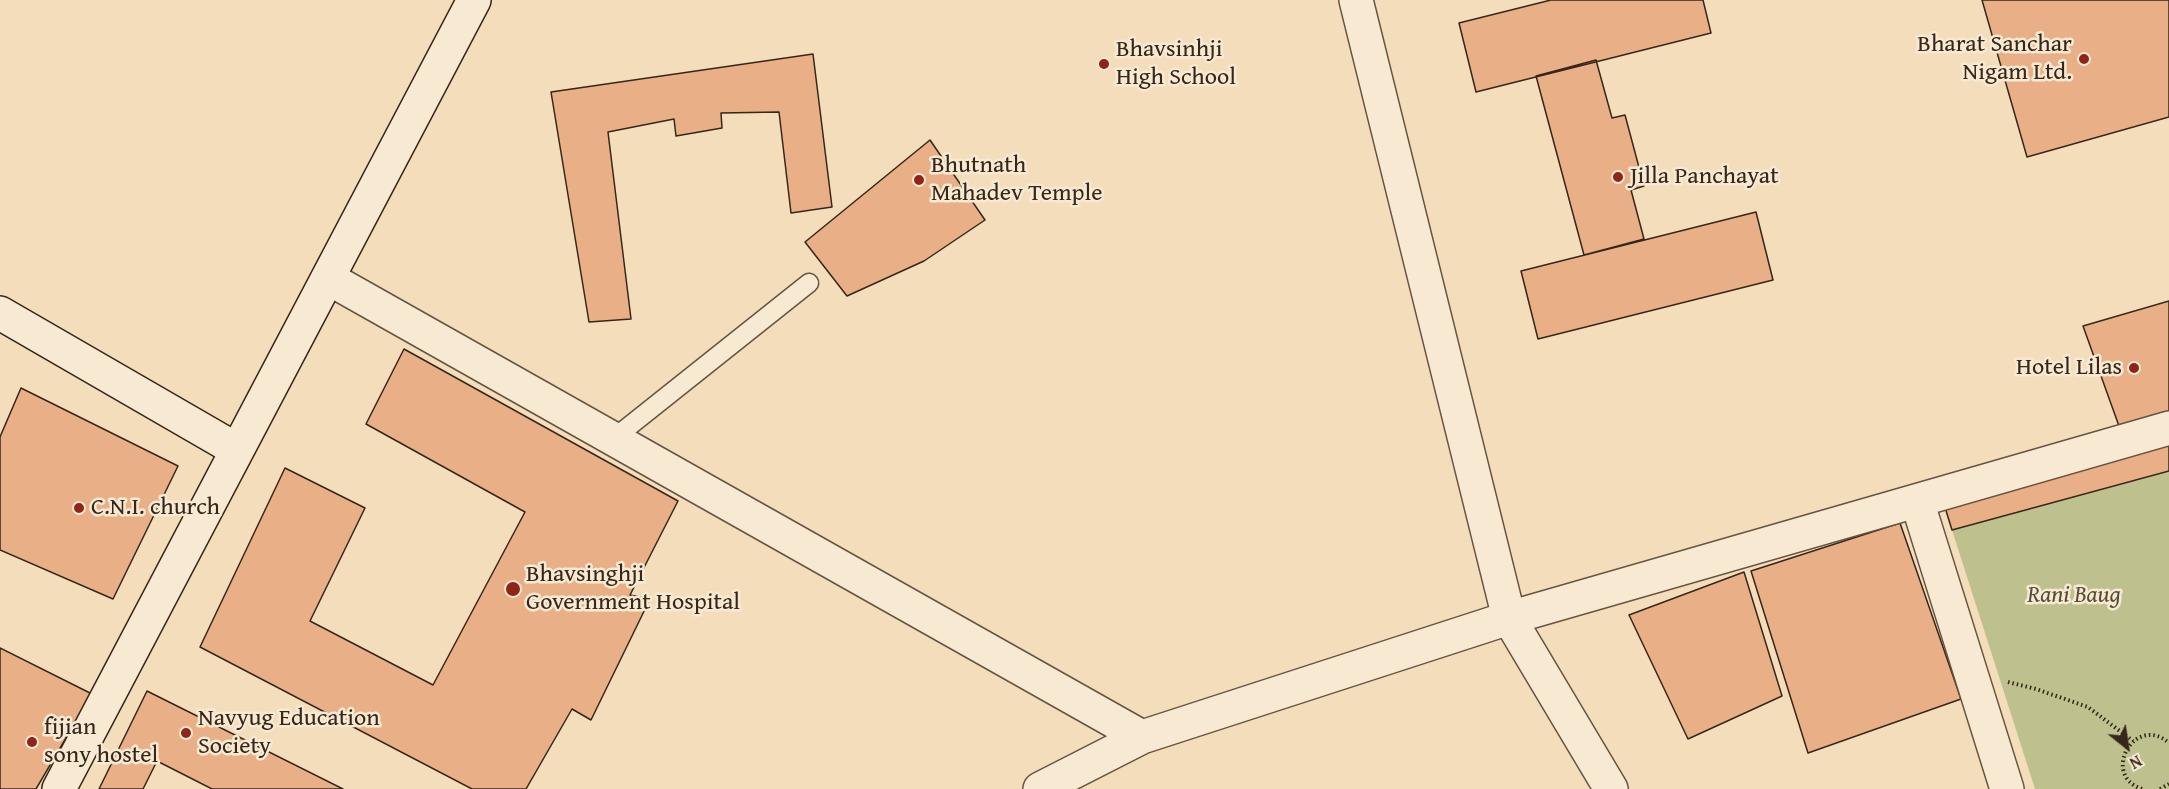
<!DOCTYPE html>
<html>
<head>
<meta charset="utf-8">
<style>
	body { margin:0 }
	#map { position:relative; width:2169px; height:789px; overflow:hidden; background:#f4ddbb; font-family:"Gentium Book Plus",serif }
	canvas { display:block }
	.north { position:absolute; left:2097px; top:717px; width:60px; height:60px; -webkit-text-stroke:4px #f8e9d3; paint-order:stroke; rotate:150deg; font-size:16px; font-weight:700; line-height:24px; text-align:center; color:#36271a }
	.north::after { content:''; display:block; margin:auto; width:21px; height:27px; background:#36271a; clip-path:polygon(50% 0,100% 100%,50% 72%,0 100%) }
</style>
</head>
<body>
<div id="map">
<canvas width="2169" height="789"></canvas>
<div class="north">N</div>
</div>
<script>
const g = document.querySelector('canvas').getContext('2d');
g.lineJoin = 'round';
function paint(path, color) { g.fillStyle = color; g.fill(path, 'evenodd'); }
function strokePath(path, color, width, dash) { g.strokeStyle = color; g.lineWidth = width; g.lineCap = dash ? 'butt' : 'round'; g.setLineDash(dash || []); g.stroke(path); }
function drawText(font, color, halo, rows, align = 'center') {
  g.font = font + ' "Gentium Book Plus",serif'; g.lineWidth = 5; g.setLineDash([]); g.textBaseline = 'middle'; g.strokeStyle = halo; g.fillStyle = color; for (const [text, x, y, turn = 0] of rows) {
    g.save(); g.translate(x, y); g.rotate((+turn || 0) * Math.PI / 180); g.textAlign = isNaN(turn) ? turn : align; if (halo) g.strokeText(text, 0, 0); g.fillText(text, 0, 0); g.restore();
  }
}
const green = new Path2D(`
	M2169,471V789H2035L1952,530Z`);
const building = new Path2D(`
	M1551,0H1703L1711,33L1476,92L1459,23Z
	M1982,0H2169V117L2027,157Z
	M813,54L832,207L791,213L779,112L721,113L722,128L676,136L674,119L608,132L631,319L589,322L551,92Z
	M1596,60L1612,118L1625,115L1644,186L1631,190L1644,239L1584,255L1536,76Z
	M930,140L985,220L924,261L847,296L805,242Z
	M1756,212L1773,280L1538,339L1521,271Z
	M2169,301V411L2119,426L2083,326Z
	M404,349L678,501L630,595L650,599L591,720L572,709L526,789H472L200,647L285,468L365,508L310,621L433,685L525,512L366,424Z
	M21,388L178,466L113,599L0,550V437Z
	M2169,439V471L1952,530L1943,501Z
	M1900,523L1961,699L1808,753L1751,571Z
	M1744,572L1782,696L1688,739L1629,615Z
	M0,648L92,694L36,789H0Z
	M147,691L343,789H212L157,761L143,789H99Z`);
const path = new Path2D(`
	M2008,682L2036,689L2088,707L2133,741
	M2142,789C2100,775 2135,713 2169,743
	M2160,789L2169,784`);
const lane = new Path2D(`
	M613,439L809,283`);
const street = new Path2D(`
	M1356,0L1509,618L1611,789
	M328,278L1142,737
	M1917,501L2007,789
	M1040,789L1142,737L1509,618L2169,428`);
const secondary = new Path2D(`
	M0,313L237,450
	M59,789L474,0`);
const markers = [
	[2084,59,6,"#8f2418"],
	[1104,64,6,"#8f2418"],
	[1618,177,6,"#8f2418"],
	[919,180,6,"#8f2418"],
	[2134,368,6,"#8f2418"],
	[79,508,6,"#8f2418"],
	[513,589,8,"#8f2418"],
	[186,733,6,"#8f2418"],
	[32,742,6,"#8f2418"]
];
const poiNames = [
	["Bharat Sanchar",2072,45,"right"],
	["Nigam Ltd.",2072,73,"right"],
	["Bhavsinhji",1116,50],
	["High School",1116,78],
	["Bhutnath",931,166],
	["Mahadev Temple",931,194],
	["Jilla Panchayat",1630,177],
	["Hotel Lilas",2122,368,"right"],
	["C.N.I. church",91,508],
	["Bhavsinghji",526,575],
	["Government Hospital",526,603],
	["Navyug Education",198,719],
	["Society",198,747],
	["fijian",44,728],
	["sony hostel",44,756]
];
const parkNames = [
	["Rani Baug",2074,596]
];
paint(green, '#bec08e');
paint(building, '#e9af86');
strokePath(building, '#36271a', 1.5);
strokePath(lane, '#665442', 21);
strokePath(street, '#665442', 36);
strokePath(secondary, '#36271a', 36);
strokePath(path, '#36271a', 4, [1.5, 3]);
strokePath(lane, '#f8e9d3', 18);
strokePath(street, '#f8e9d3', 33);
strokePath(secondary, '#f8e9d3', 33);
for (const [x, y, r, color] of markers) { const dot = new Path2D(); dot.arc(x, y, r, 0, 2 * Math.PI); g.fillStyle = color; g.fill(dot); strokePath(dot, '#f8e9d3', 2); }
drawText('24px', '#36271a', '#f8e9d3', poiNames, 'left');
drawText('italic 24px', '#584d37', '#f8e9d3', parkNames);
</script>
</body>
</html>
